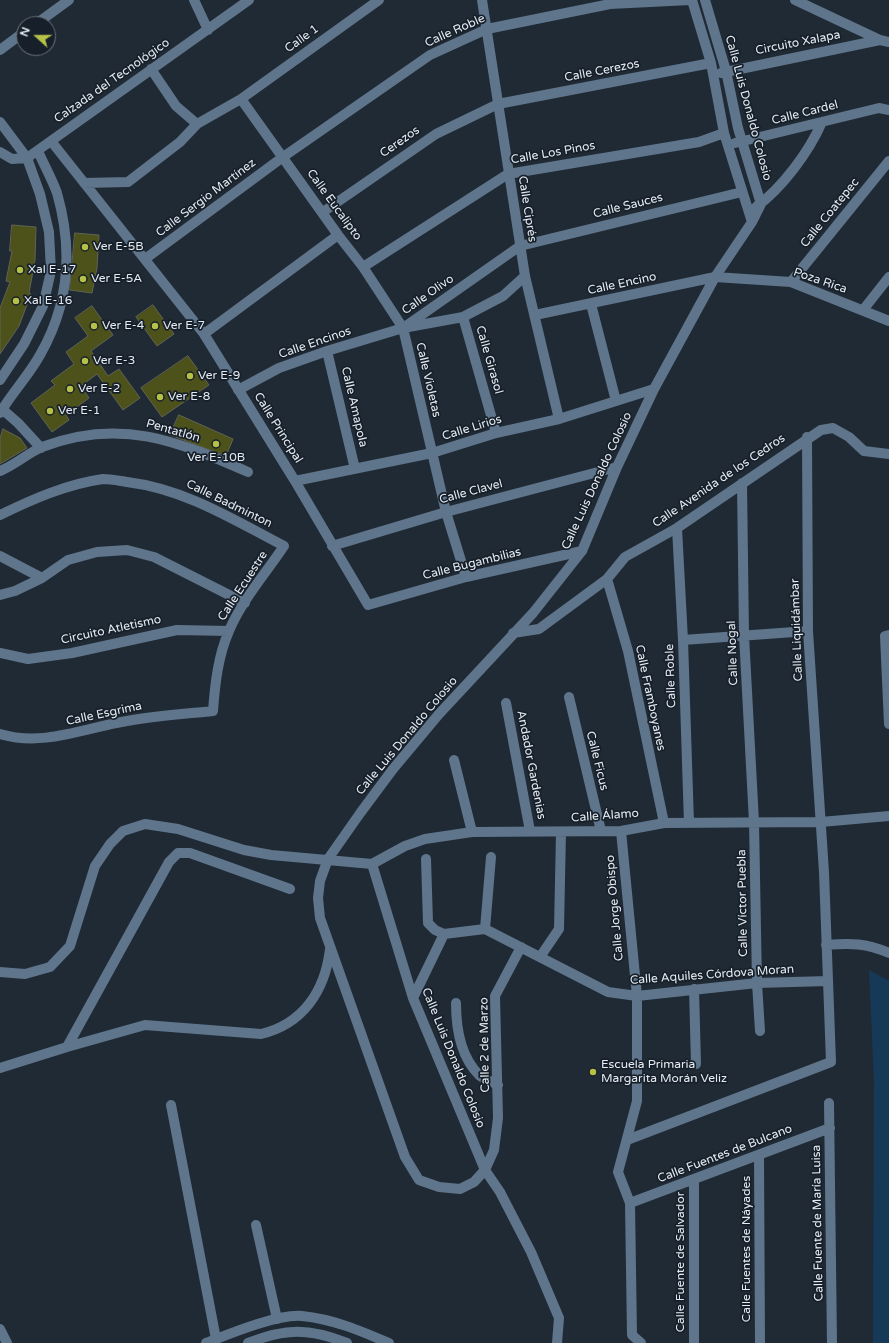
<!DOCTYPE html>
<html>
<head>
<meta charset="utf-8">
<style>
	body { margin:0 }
	#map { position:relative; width:889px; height:1343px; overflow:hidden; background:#202a34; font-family:"Varela Round",sans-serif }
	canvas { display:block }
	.north { position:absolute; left:16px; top:16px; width:40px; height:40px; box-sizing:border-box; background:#17202a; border:1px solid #69717a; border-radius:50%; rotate:291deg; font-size:11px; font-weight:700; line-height:16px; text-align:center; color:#e4ebf2 }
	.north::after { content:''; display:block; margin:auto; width:14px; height:18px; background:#b6c148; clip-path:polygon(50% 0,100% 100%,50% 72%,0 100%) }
</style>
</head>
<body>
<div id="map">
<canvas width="889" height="1343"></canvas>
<div class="north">N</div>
</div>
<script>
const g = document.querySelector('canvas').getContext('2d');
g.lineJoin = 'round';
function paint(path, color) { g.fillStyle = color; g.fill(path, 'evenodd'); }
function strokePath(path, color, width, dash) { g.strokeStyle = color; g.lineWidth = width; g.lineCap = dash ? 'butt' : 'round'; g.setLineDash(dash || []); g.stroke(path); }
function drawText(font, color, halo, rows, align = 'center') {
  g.font = font + ' "Varela Round",sans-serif'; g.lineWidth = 3.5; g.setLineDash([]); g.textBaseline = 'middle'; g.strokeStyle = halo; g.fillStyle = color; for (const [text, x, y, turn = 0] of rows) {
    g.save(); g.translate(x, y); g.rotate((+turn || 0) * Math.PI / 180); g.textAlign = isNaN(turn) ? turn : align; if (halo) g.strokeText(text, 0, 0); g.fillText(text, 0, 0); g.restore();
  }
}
const green = new Path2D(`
	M869,970L889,981V1343H873L874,1081Z`);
const building = new Path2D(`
	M12,225L36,227L35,260L29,293L31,294L19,326L0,354V308L10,282L6,281L12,251H10Z
	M75,233L99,235L97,268L92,293L70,290Z
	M153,305L174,334L157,346L136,317Z
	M92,306L113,335L91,351L108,376L119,369L140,398L123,410L97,374L81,386L89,398L66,415L69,420L52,432L31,403L55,385L51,381L74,364L66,352L88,336L75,318Z
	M188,356L209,385L162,417L141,388Z
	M179,415L233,439L226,456L170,435Z
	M3,429L20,438L27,448L0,464V439Z`);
const minor = new Path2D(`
	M194,0L208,30
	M482,0L525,276L559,419
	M692,0L711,63L724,133L752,222
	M795,0L880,40
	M36,24L69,0
	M0,50L24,32
	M151,69L176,106L197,124
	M721,73L880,40L889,42
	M241,99L338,235L363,267L403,328L446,512L466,577
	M0,122L27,158L40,194L49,232L51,271L43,306L24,344L0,380
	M51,141L204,334L295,481L368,605L466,577L582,551
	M735,143L879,108L889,110
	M0,152L12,159L27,158L249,0
	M84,183L128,182L180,142L197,124L241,99L379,0
	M756,207C782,188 809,152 822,122
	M323,212L436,134L498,104L711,63
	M145,259L283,157L430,55L487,29L610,4L690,0
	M363,267L508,174L699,142L724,133
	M791,282L889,161
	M591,304L616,401
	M863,310L889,277
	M535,315L715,277L791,282L889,321
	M463,317L496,433
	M403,328L520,246L742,192
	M204,334L338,235
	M327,351L355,469
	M238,390L279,368L327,351L403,328L463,317L503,296L525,276
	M2,409L18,423L41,448
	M0,413C12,393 29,375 40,355C70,303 73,249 57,193C52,179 44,165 38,151
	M0,471C15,465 28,453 42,447C120,417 177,441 248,472
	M295,481L432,453L496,433L559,419L654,389
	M742,483L744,635L754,822L757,983L760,1031
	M0,515C33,499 67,484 103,479C111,479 120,481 127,482C185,489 234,520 284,546C266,573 242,600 229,631C218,656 215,684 213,711C184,714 155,716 127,721C84,728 44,747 0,734
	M677,528L683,640L689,823
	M332,546L446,512L617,467
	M0,556L42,578
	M607,579L628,651L664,823
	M0,595L15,591L42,578L68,560L97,552L127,550L154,557L245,603
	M513,633L539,629L607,579L625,557L677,528L821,430L833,428L849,437L864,451L889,454
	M889,635L885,636L889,724
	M683,640L808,631
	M0,653L28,659L72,653L177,630L229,631
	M569,697L601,831
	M506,703L530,831
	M454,760L472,832
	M621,831L637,996V1101L618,1172L630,1203L632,1335L641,1343
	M426,859L428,923L435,930L444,934
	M372,864L413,998L485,1170L500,1192L531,1252L559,1318L557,1343
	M485,929L491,857
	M444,934L485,929L608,992L637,996L757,983L828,981
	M826,945C851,943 866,943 889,953
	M521,947L495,996L498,1118L494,1150L485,1170L474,1182L460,1189L439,1187L419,1180L405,1157L320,918L318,898L320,881L328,859L361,812L393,769L439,714L533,613L582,551L617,467L654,389L715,277L752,222L761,204L738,128L726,71L705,0
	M540,957L559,929L561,832
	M0,972L25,974L50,967L70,946L95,866L110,844L123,831L145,824L178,829L244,850L271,855L372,864L405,846L425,839L472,832L621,831L664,823L821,822L889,816
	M694,989L696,1064
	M413,998L444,934
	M456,1003C456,1028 460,1056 479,1075C484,1079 492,1082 498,1085
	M67,1047L169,862L178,853H190L290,889
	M0,1068L67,1047L145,1025L261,1034C303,1024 325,991 330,949
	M829,1103L832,1343
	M171,1105L216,1339
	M627,1140L831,1062L824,872L808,631L807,437
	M759,1156L760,1343
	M694,1180V1343
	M630,1203L830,1128
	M256,1225L277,1319
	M0,1329L7,1343
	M206,1343C229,1334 277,1314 302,1316C333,1319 361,1331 389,1343
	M248,1343C286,1328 309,1328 347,1343`);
const markers = [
	[85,247,4,"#b6c148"],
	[20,270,4,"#b6c148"],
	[83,279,4,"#b6c148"],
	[16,301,4,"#b6c148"],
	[94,326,4,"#b6c148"],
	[155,326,4,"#b6c148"],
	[85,361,4,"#b6c148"],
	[190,376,4,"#b6c148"],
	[70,389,4,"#b6c148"],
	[160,397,4,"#b6c148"],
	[50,411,4,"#b6c148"],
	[216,444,4,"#b6c148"],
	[593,1072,4,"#b6c148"]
];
const streetNames = [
	["Calle Roble",455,31,-24],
	["Calle 1",302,39,-36],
	["Circuito Xalapa",798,43,-11],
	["Calle Cerezos",602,71,-11],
	["Calzada del Tecnológico",112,81,-35],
	["Calle Luis Donaldo Colosio",748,108,75],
	["Calle Cardel",805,113,-14],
	["Cerezos",400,142,-35],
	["Calle Los Pinos",553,153,-10],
	["Calle Sergio Martínez",206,198,-37],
	["Calle Eucalipto",334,205,54],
	["Calle Sauces",628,206,-14],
	["Calle Ciprés",527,209,81],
	["Calle Coatepec",830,213,-51],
	["Poza Rica",820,281,19],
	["Calle Encino",622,284,-12],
	["Calle Olivo",428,295,-35],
	["Calle Encinos",315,343,-19],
	["Calle Girasol",489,360,74],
	["Calle Violetas",428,380,77],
	["Calle Amapola",354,407,77],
	["Calle Principal",278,428,58],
	["Calle Lirios",472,428,-17],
	["Pentatlón",173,431,16],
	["Calle Luis Donaldo Colosio",597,481,-65],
	["Calle Avenida de los Cedros",719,481,-34],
	["Calle Clavel",471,492,-15],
	["Calle Badminton",229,504,26],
	["Calle Bugambilias",472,564,-14],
	["Calle Ecuestre",243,586,-57],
	["Circuito Atletismo",111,630,-12],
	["Calle Liquidámbar",797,630,-92],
	["Calle Nogal",733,653,-92],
	["Calle Roble",671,676,-92],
	["Calle Framboyanes",650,698,78],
	["Calle Esgrima",104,714,-12],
	["Calle Luis Donaldo Colosio",407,736,-50],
	["Calle Ficus",597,761,76],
	["Andador Gardenias",531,765,79],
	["Calle Álamo",605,816,-4],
	["Calle Víctor Puebla",743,903,-91],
	["Calle Jorge Obispo",615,908,-95],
	["Calle Aquiles Córdova Moran",712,975,-4],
	["Calle 2 de Marzo",485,1045,-91],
	["Calle Luis Donaldo Colosio",453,1058,68],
	["Calle Fuentes de Bulcano",725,1154,-21],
	["Calle Fuente de María Luisa",818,1223,-91],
	["Calle Fuentes de Náyades",747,1249,-90],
	["Calle Fuente de Salvador",681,1262,-90]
];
const poiNames = [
	["Ver E-5B",93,247],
	["Xal E-17",28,270],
	["Ver E-5A",91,279],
	["Xal E-16",24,301],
	["Ver E-4",102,326],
	["Ver E-7",163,326],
	["Ver E-3",93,361],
	["Ver E-9",198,376],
	["Ver E-2",78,389],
	["Ver E-8",168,397],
	["Ver E-1",58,411],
	["Ver E-10B",216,458,"center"],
	["Escuela Primaria",601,1065],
	["Margarita Morán Veliz",601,1079]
];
paint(green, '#173958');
paint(building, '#4d521a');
strokePath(building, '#616354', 1);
strokePath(minor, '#5f758c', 10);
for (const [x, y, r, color] of markers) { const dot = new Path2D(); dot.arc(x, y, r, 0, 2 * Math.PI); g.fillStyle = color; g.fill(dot); strokePath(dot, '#17202a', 1.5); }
drawText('12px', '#e4ebf2', '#17202a', streetNames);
drawText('12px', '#e4ebf2', '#17202a', poiNames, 'left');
</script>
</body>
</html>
